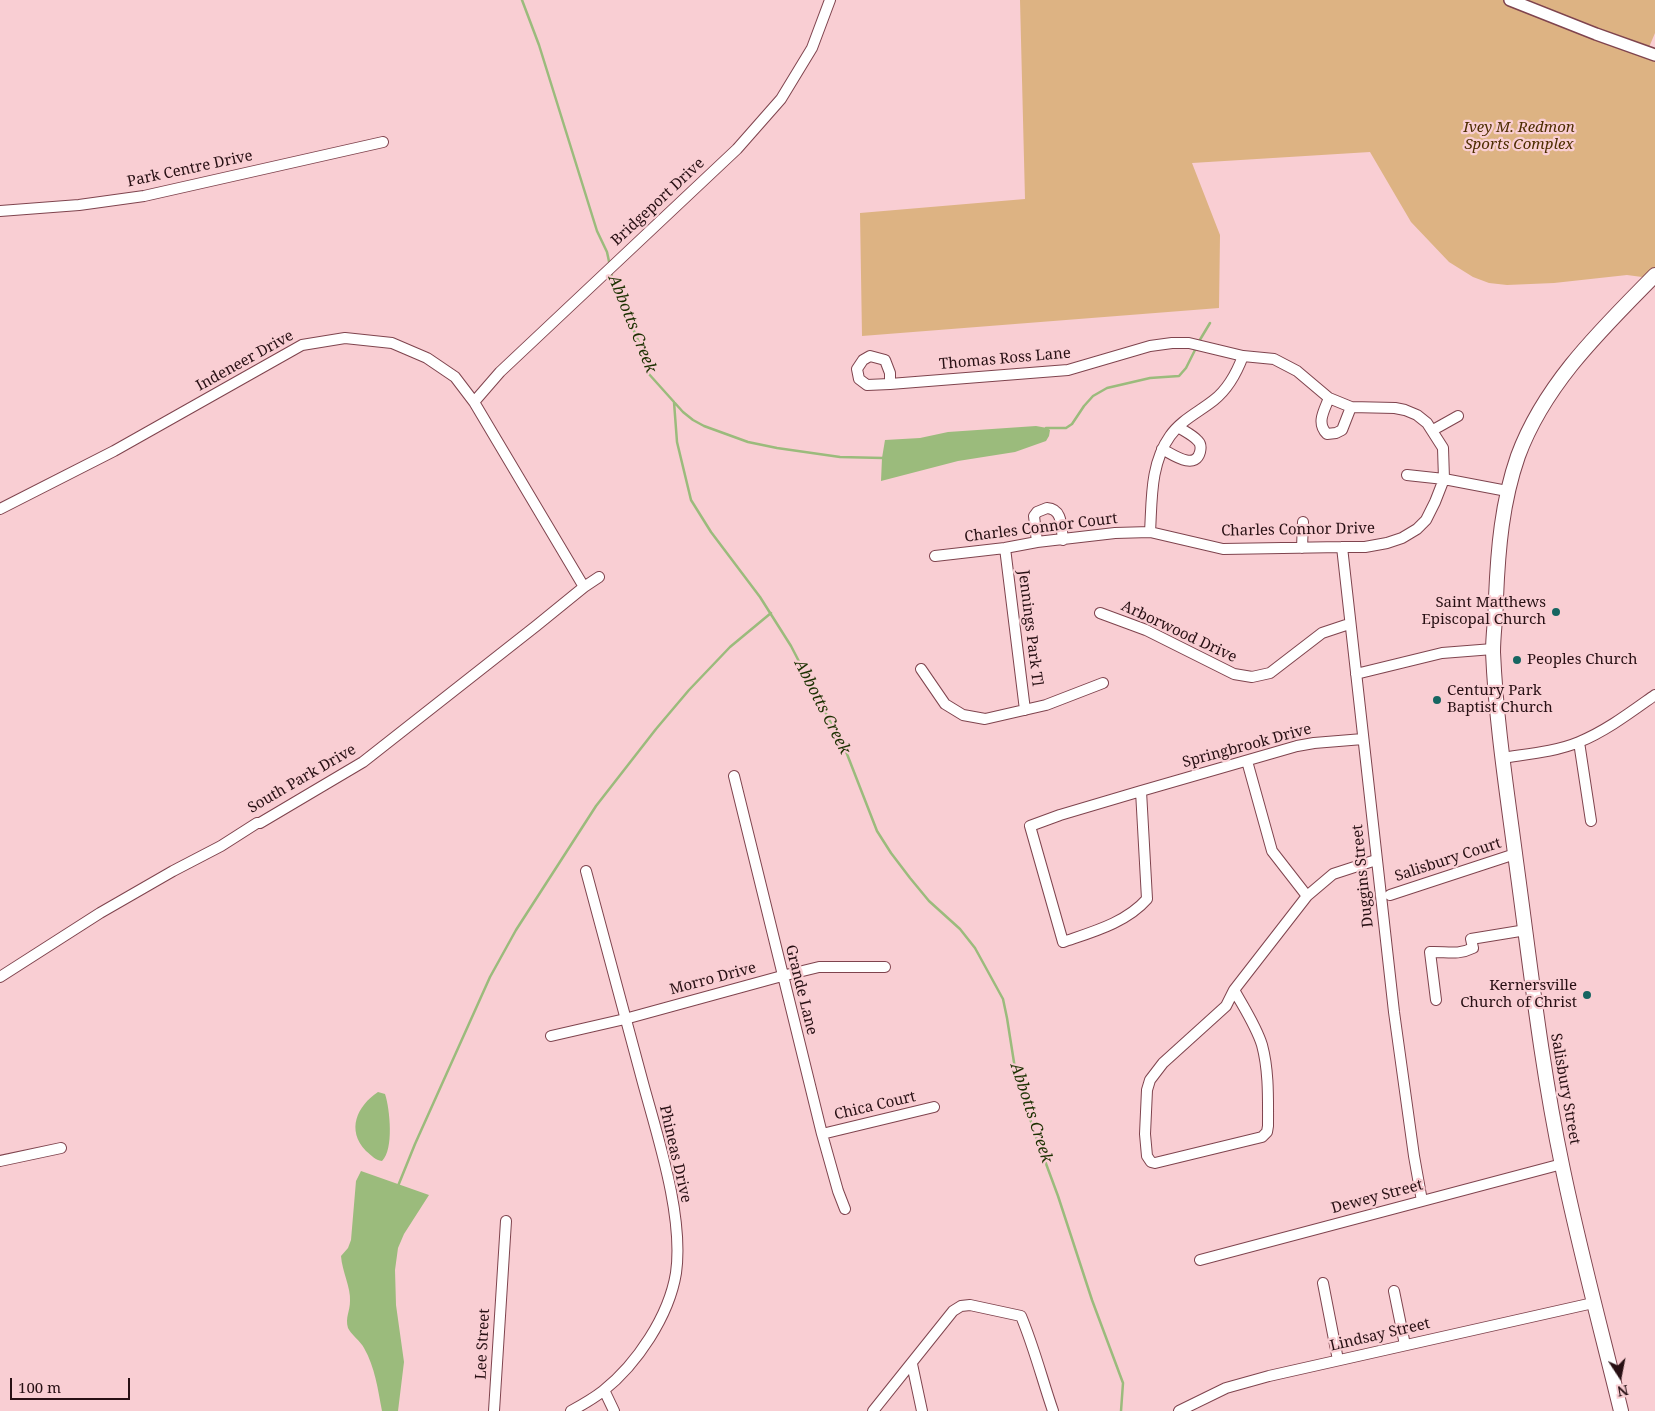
<!DOCTYPE html>
<html>
<head>
<meta charset="utf-8">
<style>
	body { margin:0 }
	#map { position:relative; width:1655px; height:1411px; overflow:hidden; background:#f9ced3; font-family:"Noto Serif",serif }
	canvas { display:block }
	.north { position:absolute; left:1595px; top:1351px; width:50px; height:50px; -webkit-text-stroke:4px #f9ced3; paint-order:stroke; rotate:169deg; font-size:14px; font-weight:700; line-height:20px; text-align:center; color:#281014 }
	.north::after { content:''; display:block; margin:auto; width:18px; height:22px; background:#281014; clip-path:polygon(50% 0,100% 100%,50% 72%,0 100%) }
	.scale { position:absolute; left:10px; top:1378px; width:120px; height:22px; box-sizing:border-box; border:2px solid #281014; border-top:0; padding-left:6px; font-size:15px; line-height:18px; white-space:nowrap; color:#281014; -webkit-text-stroke:4px #f9ced3; paint-order:stroke }
</style>
</head>
<body>
<div id="map">
<canvas width="1655" height="1411"></canvas>
<div class="north">N</div>
<div class="scale">100 m</div>
</div>
<script>
const g = document.querySelector('canvas').getContext('2d');
g.lineJoin = 'round';
function paint(path, color) { g.fillStyle = color; g.fill(path, 'evenodd'); }
function strokePath(path, color, width, dash) { g.strokeStyle = color; g.lineWidth = width; g.lineCap = dash ? 'butt' : 'round'; g.setLineDash(dash || []); g.stroke(path); }
function drawText(font, color, halo, rows, align = 'center') {
  g.font = font + ' "Noto Serif",serif'; g.lineWidth = 4.5; g.setLineDash([]); g.textBaseline = 'middle'; g.strokeStyle = halo; g.fillStyle = color; for (const [text, x, y, turn = 0] of rows) {
    g.save(); g.translate(x, y); g.rotate((+turn || 0) * Math.PI / 180); g.textAlign = isNaN(turn) ? turn : align; if (halo) g.strokeText(text, 0, 0); g.fillText(text, 0, 0); g.restore();
  }
}
const green = new Path2D(`
	M1020,0H1655V33L1647,52L1655,55V275L1648,282L1642,277L1627,275L1554,283L1507,285L1489,283L1473,277L1449,262L1411,222L1370,152L1192,163L1220,235L1219,308L862,336L860,213L1025,199Z`);
const water = new Path2D(`
	M1036,426L1047,428L1050,430L1049,436L1046,441L1015,452L958,461L881,481L882,458L885,440L920,438L948,432Z
	M378,1092L385,1094C390,1109 394,1150 382,1161C375,1160 372,1156 366,1151C346,1130 357,1106 378,1092Z
	M361,1171L429,1195L404,1234L398,1248L395,1270L396,1305L404,1362L398,1411H382C378,1390 375,1367 364,1348C361,1342 350,1333 348,1328C345,1317 350,1312 350,1301C351,1288 342,1271 341,1256L348,1248L351,1240L356,1181Z`);
const stream = new Path2D(`
	M522,0L539,45L597,231L607,252L610,266
	M611,271L613,283L638,340L648,373L683,412L693,420L704,426L748,442L777,448L840,457L883,458
	M1198,343L1210,323
	M674,402L677,442L691,500L711,532L760,597L791,646L847,754L877,831L891,853L910,878L929,901L960,929L975,948L1003,999L1007,1018L1016,1075L1035,1134L1058,1196L1092,1300L1123,1383L1121,1411
	M1046,428H1066L1072,424L1084,406L1093,396L1107,388L1150,378L1179,376L1186,368L1196,348
	M398,1186L415,1144L490,977L516,930L596,806L656,729L689,690L730,647L771,613`);
const minor = new Path2D(`
	M0,211L79,205L144,196L383,142
	M890,384V373L885,360L870,356L863,360L857,369L859,379L867,385L890,384L1068,370L1150,346L1172,343H1189L1243,356L1274,359L1297,371L1329,398L1351,407L1395,408L1405,410L1417,415L1427,423L1443,448L1444,479L1435,502L1426,520L1417,529L1402,538L1387,543L1365,547H1342L1223,549L1150,532L1115,533L1037,542L1005,548L935,556
	M1329,398C1324,411 1316,423 1327,434L1336,433L1342,430L1351,407
	M474,402L500,372L737,149L781,99L812,48L830,0
	M1433,430L1458,416
	M1162,449C1172,454 1195,471 1200,452C1201,448 1201,444 1198,441C1193,435 1184,431 1178,427
	M1407,475L1444,479L1507,491
	M0,509L114,451L302,345L345,338L392,343L427,358L455,377L474,402L584,587
	M1150,532C1152,500 1150,464 1170,436C1181,420 1199,412 1214,400C1228,389 1237,372 1243,356
	M1037,542L1034,516L1037,512L1047,508C1063,509 1061,527 1063,540
	M1342,547L1394,1012L1414,1156L1422,1201
	M1005,548L1025,710
	M1302,548L1303,522
	M1100,613L1146,630L1234,674L1252,677L1270,673L1322,633L1349,624
	M921,669L945,704L963,715L985,719L1046,705L1103,683
	M1356,674L1442,653L1493,649
	M1579,742L1591,821
	M1502,758C1527,754 1555,752 1579,742C1606,731 1631,712 1655,695
	M1247,761L1272,851L1307,896
	M734,776L822,1134L838,1191L845,1209
	M1141,791L1147,899C1126,923 1092,932 1063,942L1030,826L1060,815Z
	M1141,791L1297,746L1314,743L1363,739
	M1390,895L1515,854
	M0,977L100,913L173,871L221,846L257,823H260L363,762L536,626L584,587L599,577
	M1234,990C1244,1008 1256,1026 1262,1045C1269,1071 1268,1099 1268,1126L1267,1132L1262,1137L1155,1163L1151,1162L1147,1156L1145,1134L1147,1090L1150,1080L1163,1063L1226,1006Z
	M1234,990L1307,896L1333,874L1376,860
	M1436,1000L1430,952C1445,951 1457,956 1473,948L1471,939L1526,930
	M551,1036L625,1019L782,976L819,967H885
	M822,1134L934,1107
	M0,1161L61,1148
	M1200,1260L1562,1164
	M1323,1283L1338,1360
	M1394,1291L1405,1345
	M912,1364L922,1411
	M604,1390L614,1411
	M494,1411L506,1221
	M571,1411C582,1405 594,1398 603,1391C637,1364 669,1316 676,1273C684,1217 658,1138 643,1083C624,1012 605,941 586,871
	M873,1411L953,1311L961,1306L970,1305L1021,1316C1034,1347 1042,1379 1053,1411
	M1179,1411L1226,1388L1269,1376L1593,1303`);
const tertiary = new Path2D(`
	M1510,0L1596,34L1655,55`);
const secondary = new Path2D(`
	M1621,1411C1601,1329 1579,1248 1562,1165C1541,1065 1530,963 1516,861C1507,792 1496,722 1493,652C1493,634 1496,616 1496,598C1498,549 1502,502 1518,456C1545,383 1602,329 1655,275`);
const markers = [
	[1556,612,5,"#176561"],
	[1517,660,5,"#176561"],
	[1437,700,5,"#176561"],
	[1587,995,5,"#176561"]
];
const parkNames = [
	["Ivey M. Redmon",1519,128],
	["Sports Complex",1519,145]
];
const streetNames = [
	["Park Centre Drive",190,169,-12],
	["Bridgeport Drive",658,202,-43],
	["Thomas Ross Lane",1005,359,-5],
	["Indeneer Drive",245,361,-29],
	["Charles Connor Court",1041,528,-7],
	["Charles Connor Drive",1298,530,-1],
	["Jennings Park Tl",1030,628,83],
	["Arborwood Drive",1179,632,25],
	["Springbrook Drive",1247,746,-15],
	["South Park Drive",302,779,-30],
	["Salisbury Court",1448,860,-18],
	["Duggins Street",1363,876,-96],
	["Morro Drive",713,979,-15],
	["Grande Lane",801,990,76],
	["Salisbury Street",1565,1089,80],
	["Chica Court",875,1106,-13],
	["Phineas Drive",675,1154,77],
	["Dewey Street",1377,1197,-15],
	["Lindsay Street",1380,1335,-13],
	["Lee Street",483,1344,-87]
];
const poiNames = [
	["Saint Matthews",1546,603],
	["Episcopal Church",1546,620],
	["Peoples Church",1527,660,"left"],
	["Century Park",1447,691,"left"],
	["Baptist Church",1447,708,"left"],
	["Kernersville",1577,986],
	["Church of Christ",1577,1003]
];
const waterNames = [
	["Abbotts Creek",632,324,68],
	["Abbotts Creek",822,707,63],
	["Abbotts Creek",1031,1113,72]
];
paint(green, '#ddb383');
paint(water, '#9bbb7c');
strokePath(stream, '#9bbb7c', 2.5);
strokePath(minor, '#7f444e', 12);
strokePath(tertiary, '#7f444e', 14);
strokePath(secondary, '#7f444e', 16);
strokePath(minor, '#fff', 10);
strokePath(tertiary, '#fff', 11);
strokePath(secondary, '#fff', 14);
for (const [x, y, r, color] of markers) { const dot = new Path2D(); dot.arc(x, y, r, 0, 2 * Math.PI); g.fillStyle = color; g.fill(dot); strokePath(dot, '#f9ced3', 2); }
drawText('italic 15px', '#4d2d00', '#f9ced3', parkNames);
drawText('15px', '#281014', '#f9ced3', streetNames);
drawText('15px', '#281014', '#f9ced3', poiNames, 'right');
drawText('italic 16px', '#1c3001', '#f9ced3', waterNames);
</script>
</body>
</html>
